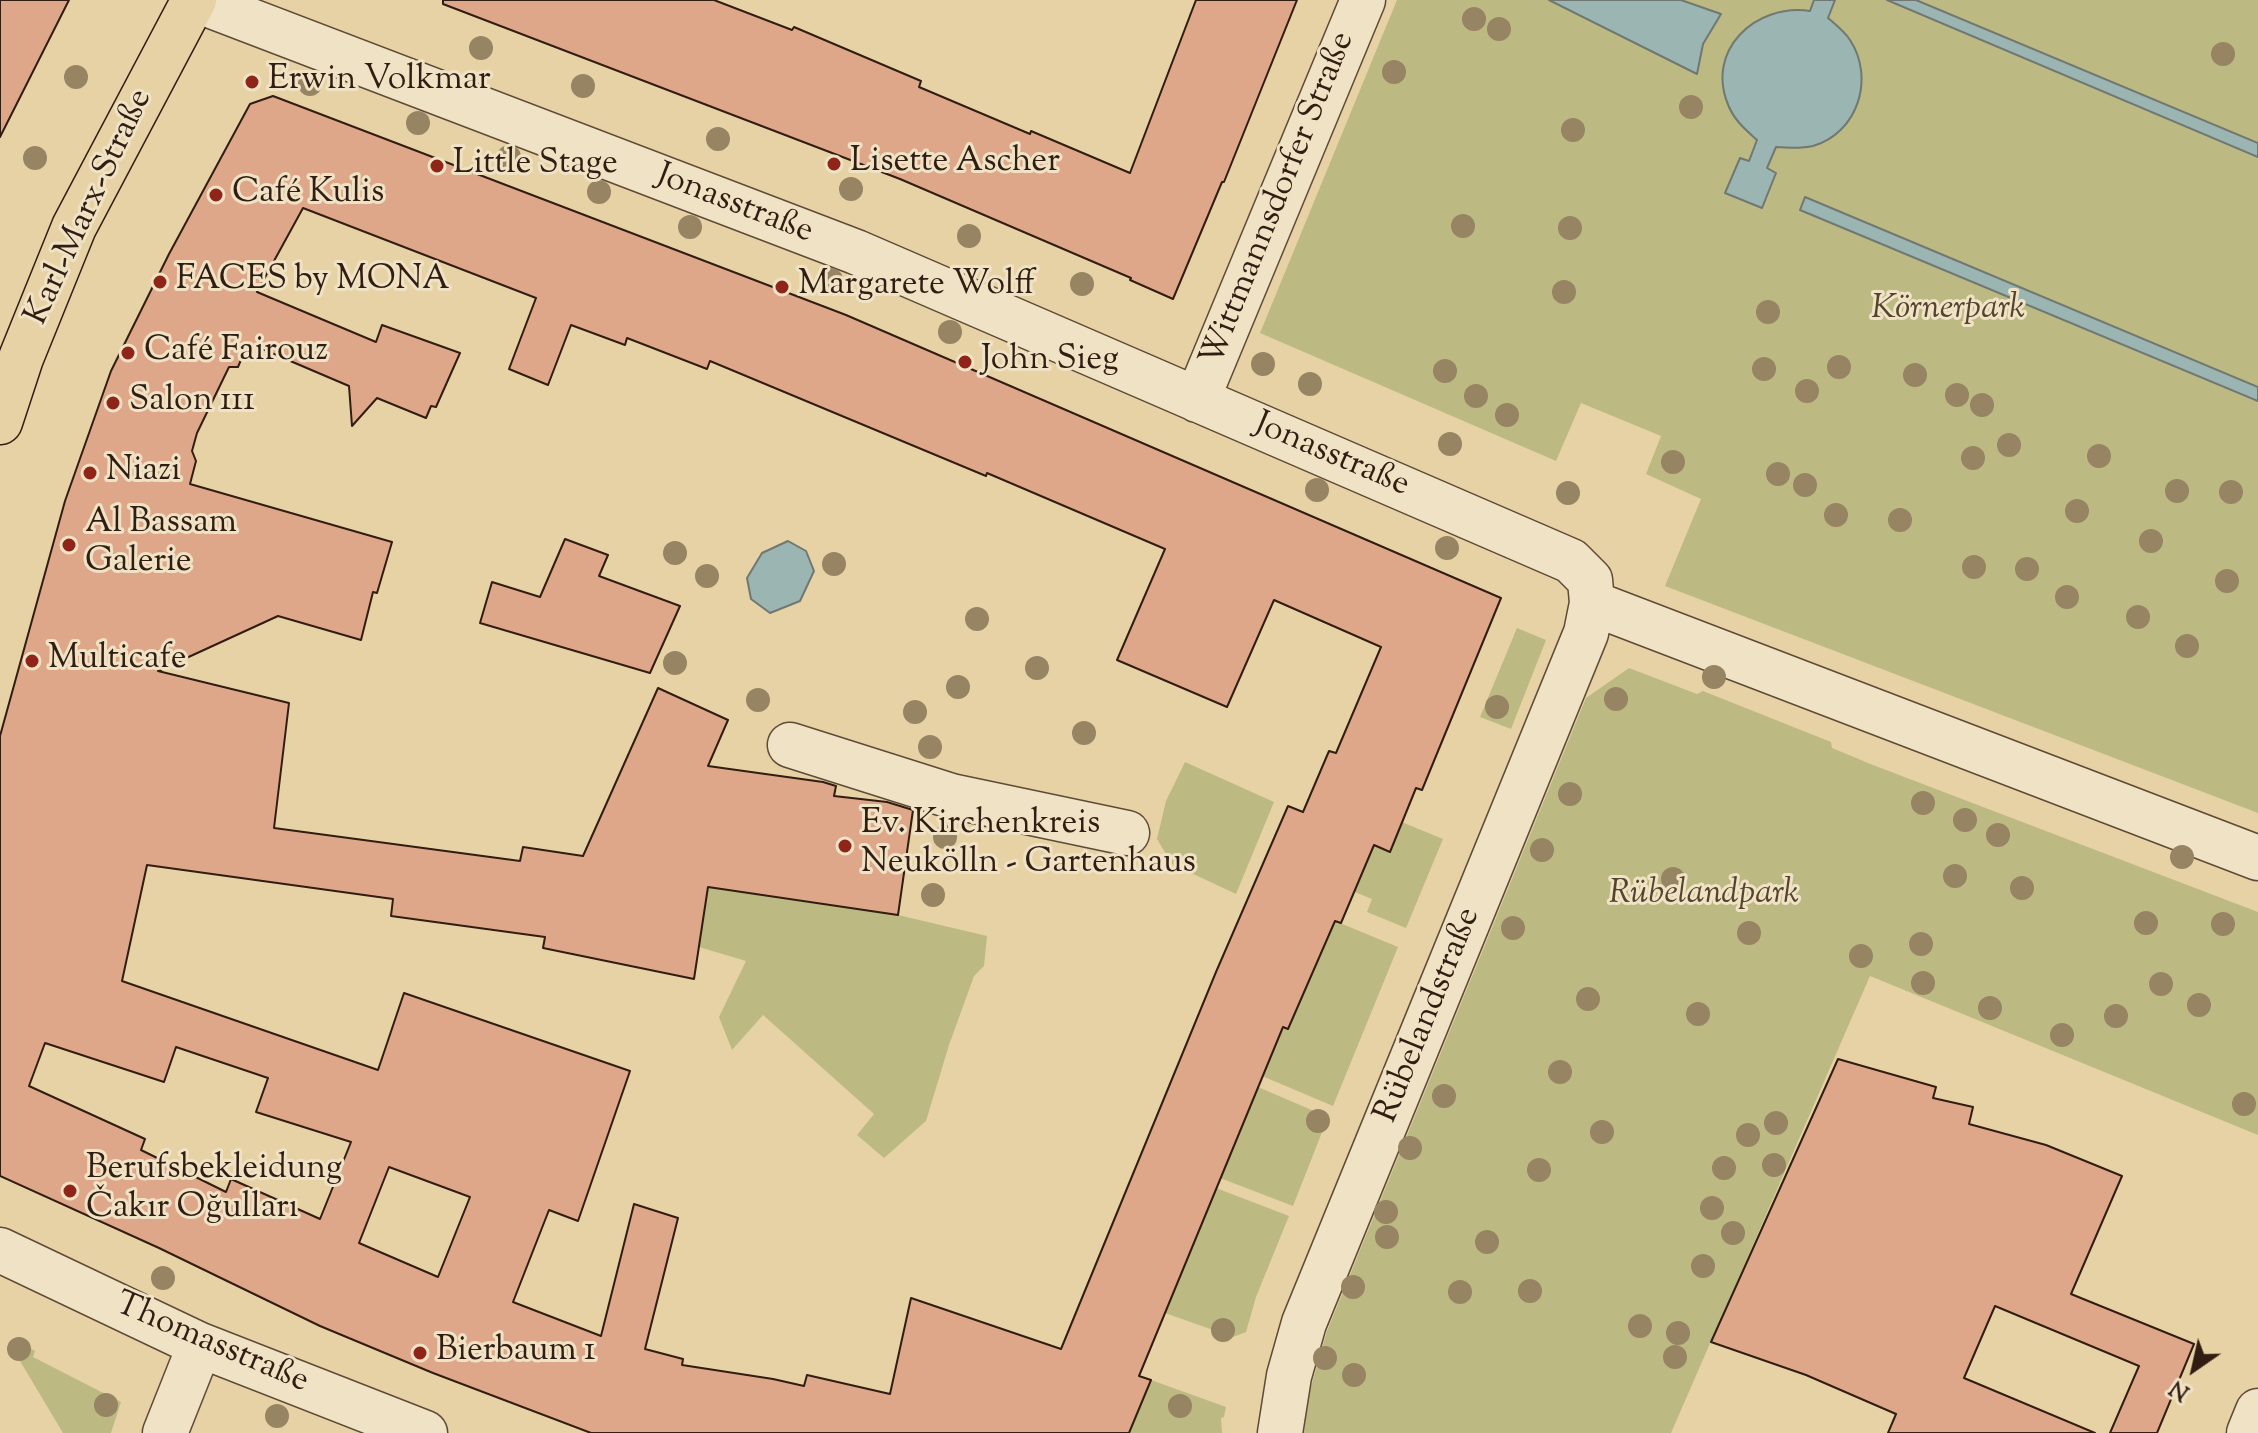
<!DOCTYPE html>
<html>
<head>
<meta charset="utf-8">
<style>
	body { margin:0 }
	#map { position:relative; width:2258px; height:1433px; overflow:hidden; background:#e7d2a6; font-family:"Sorts Mill Goudy",serif }
	canvas { display:block }
	.north { position:absolute; left:2154px; top:1329px; width:80px; height:80px; -webkit-text-stroke:6px #efe2c5; paint-order:stroke; rotate:214deg; font-size:22px; font-weight:700; line-height:32px; text-align:center; color:#311d11 }
	.north::after { content:''; display:block; margin:auto; width:28px; height:36px; background:#311d11; clip-path:polygon(50% 0,100% 100%,50% 72%,0 100%) }
</style>
</head>
<body>
<div id="map">
<canvas width="2258" height="1433"></canvas>
<div class="north">N</div>
</div>
<script>
const g = document.querySelector('canvas').getContext('2d');
g.lineJoin = 'round';
function paint(path, color) { g.fillStyle = color; g.fill(path, 'evenodd'); }
function strokePath(path, color, width, dash) { g.strokeStyle = color; g.lineWidth = width; g.lineCap = dash ? 'butt' : 'round'; g.setLineDash(dash || []); g.stroke(path); }
function drawText(font, color, halo, rows, align = 'center') {
  g.font = font + ' "Sorts Mill Goudy",serif'; g.lineWidth = 6; g.setLineDash([]); g.textBaseline = 'middle'; g.strokeStyle = halo; g.fillStyle = color; for (const [text, x, y, turn = 0] of rows) {
    g.save(); g.translate(x, y); g.rotate((+turn || 0) * Math.PI / 180); g.textAlign = isNaN(turn) ? turn : align; if (halo) g.strokeText(text, 0, 0); g.fillText(text, 0, 0); g.restore();
  }
}
const green = new Path2D(`
	M1397,0H2258V813L1665,586L1701,499L1646,474L1661,436L1581,403L1556,461L1260,333Z
	M1517,628L1546,640L1511,729L1480,717Z
	M1629,668L1697,694L1703,691L1831,742L1832,748L1873,765L2258,912V1135L1870,976L1671,1433H1304L1310,1390L1327,1331L1586,698Z
	M1185,762L1274,802L1236,894L1172,864L1157,839L1166,801Z
	M1392,818L1443,839L1406,928L1367,912L1372,899L1345,888L1366,841L1390,852Z
	M707,883L777,898L898,915L987,936L984,966L974,976L949,1045L926,1121L884,1158L857,1135L874,1114L763,1015L732,1050L719,1017L746,961L699,947Z
	M1335,921L1398,947L1333,1106L1262,1076L1283,1027L1289,1028Z
	M1258,1087L1328,1117L1293,1206L1220,1178Z
	M1216,1188L1289,1216L1256,1297L1246,1332L1233,1337L1165,1313Z
	M14,1340L35,1351L33,1357L121,1402L111,1433H63L11,1346Z
	M1151,1380L1226,1407L1224,1417L1221,1418L1222,1433H1129Z`);
const water = new Path2D(`
	M1549,0H1681L1721,14L1703,44L1697,74Z
	M1814,0H1835L1828,18C1836,25 1844,31 1850,40C1875,78 1858,133 1813,146C1800,149 1788,148 1776,147L1767,168L1776,173L1762,208L1725,193L1740,158L1749,161L1757,140C1746,130 1735,121 1729,107C1704,51 1755,3 1810,11Z
	M1887,0H1916L2258,143V157Z
	M1805,197L2258,387V401L1800,210Z
	M788,541L806,551L814,571L800,601L770,613L751,599L747,578L762,553Z`);
const building = new Path2D(`
	M0,0H69L0,137Z
	M443,0H714L792,30L794,27L921,81L919,87L1030,134L1031,131L1130,173L1196,0H1297L1224,182H1222L1173,299L1130,280L1131,278L900,179L443,4Z
	M273,96L846,315L1501,598L1422,790L1416,788L1390,852L1374,845L1341,923L1335,921L1288,1029L1283,1027L1139,1376L1151,1380L1129,1433H591L433,1373L320,1326L159,1248L0,1176V736L65,501L111,371L169,254L250,104ZM303,208L536,298L509,369L548,385L571,325L625,345L627,338L707,369L710,361L986,476L987,473L1165,549L1117,660L1227,707L1274,600L1381,647L1336,753L1329,751L1303,812L1288,806L1216,972L1061,1349L911,1298L890,1394L807,1375L804,1386L773,1379L682,1365L683,1359L645,1349L678,1218L634,1204L601,1336L513,1302L549,1210L578,1221L630,1071L404,993L378,1070L122,981L147,865L393,899L391,916L545,937L543,948L694,979L708,887L898,915L913,810L887,802L834,796L836,786L823,782L708,766L728,720L658,688L583,856L523,847L520,861L274,828L289,703L158,671L278,616L361,640L373,592L377,593L392,542L190,484L196,461L192,451L197,433L229,367H238L248,343L349,386L352,426L377,398L426,418L431,406L436,407L460,353L382,325L376,342L257,292ZM45,1043L164,1082L176,1047L268,1078L256,1112L351,1142L320,1219L231,1179L226,1192L141,1150L145,1139L29,1086ZM389,1167L470,1197L438,1277L359,1243Z
	M565,539L608,555L599,576L680,606L650,673L480,623L492,582L540,597Z
	M1838,1059L1936,1087L1933,1098L1973,1107L1969,1124L2046,1145L2122,1176L2071,1294L2194,1344L2157,1433H2110L2139,1366L1995,1306L1964,1378L2095,1433H1888L1896,1414L1806,1375L1711,1342Z`);
const minor = new Path2D(`
	M196,0L856,252L1571,561L1590,580L1592,603L1586,633L1304,1323L1289,1376L1280,1433
	M1197,400L1363,0
	M1592,603L2258,858
	M790,745L951,796L1127,833
	M0,1250L200,1345L425,1433
	M165,1433L200,1345
	M2249,1433L2258,1411`);
const major = new Path2D(`
	M0,422L21,358L74,227L194,0`);
const trees = [
	[1474,19],
	[1499,29],
	[481,48],
	[2223,54],
	[1394,72],
	[76,77],
	[310,84],
	[583,86],
	[1691,107],
	[418,123],
	[1573,130],
	[718,139],
	[509,157],
	[35,158],
	[851,189],
	[599,192],
	[1463,226],
	[690,227],
	[1570,228],
	[969,236],
	[831,280],
	[1082,284],
	[1564,292],
	[1768,312],
	[950,332],
	[1263,364],
	[1839,367],
	[1764,369],
	[1445,371],
	[1915,375],
	[1310,384],
	[1807,391],
	[1957,395],
	[1476,396],
	[1982,405],
	[1507,415],
	[1450,444],
	[2009,445],
	[2099,456],
	[1973,458],
	[1673,462],
	[1778,474],
	[1805,485],
	[1317,490],
	[2177,491],
	[2231,492],
	[1568,493],
	[2077,511],
	[1836,515],
	[1900,520],
	[2151,541],
	[1447,548],
	[675,553],
	[834,564],
	[1974,567],
	[2027,569],
	[707,576],
	[2227,581],
	[2067,597],
	[2138,617],
	[977,619],
	[2187,646],
	[675,663],
	[1037,668],
	[1714,677],
	[958,687],
	[1616,699],
	[758,700],
	[1497,707],
	[915,712],
	[1084,733],
	[930,747],
	[1570,794],
	[1923,803],
	[1965,820],
	[1998,835],
	[945,837],
	[1542,850],
	[2182,857],
	[1955,876],
	[1673,879],
	[2022,888],
	[933,895],
	[2146,923],
	[2223,924],
	[1513,928],
	[1749,933],
	[1921,944],
	[1861,956],
	[1923,983],
	[2161,984],
	[1588,999],
	[2199,1005],
	[1990,1008],
	[1698,1014],
	[2116,1016],
	[2062,1035],
	[1560,1072],
	[1444,1096],
	[2244,1104],
	[1318,1121],
	[1776,1123],
	[1602,1132],
	[1748,1135],
	[1410,1148],
	[1774,1165],
	[1724,1168],
	[1539,1170],
	[1712,1208],
	[1386,1212],
	[1733,1233],
	[1387,1237],
	[1487,1242],
	[1703,1266],
	[163,1278],
	[1353,1287],
	[1530,1291],
	[1460,1292],
	[1640,1326],
	[1223,1330],
	[1678,1333],
	[19,1349],
	[1675,1357],
	[1325,1358],
	[1354,1375],
	[106,1405],
	[1180,1406],
	[277,1416]
];
const markers = [
	[252,82,8,"#8f2418"],
	[834,164,8,"#8f2418"],
	[437,166,8,"#8f2418"],
	[216,195,8,"#8f2418"],
	[160,282,8,"#8f2418"],
	[782,287,8,"#8f2418"],
	[128,353,8,"#8f2418"],
	[965,362,8,"#8f2418"],
	[113,403,8,"#8f2418"],
	[90,473,8,"#8f2418"],
	[69,545,8,"#8f2418"],
	[32,661,8,"#8f2418"],
	[845,846,8,"#8f2418"],
	[70,1191,8,"#8f2418"],
	[420,1353,8,"#8f2418"]
];
const poiNames = [
	["Erwin Volkmar",268,82],
	["Lisette Ascher",850,164],
	["Little Stage",453,166],
	["Café Kulis",232,195],
	["FACES by MONA",176,282],
	["Margarete Wolff",798,287],
	["Café Fairouz",144,353],
	["John Sieg",981,362],
	["Salon 111",129,403],
	["Niazi",106,473],
	["Al Bassam",85,525],
	["Galerie",85,564],
	["Multicafe",48,661],
	["Ev. Kirchenkreis",861,826],
	["Neukölln - Gartenhaus",861,865],
	["Berufsbekleidung",86,1171],
	["Čakır Oğulları",86,1210],
	["Bierbaum 1",436,1353]
];
const streetNames = [
	["Wittmannsdorfer Straße",1280,200,-68],
	["Jonasstraße",734,206,21],
	["Karl-Marx-Straße",91,208,-65],
	["Jonasstraße",1331,457,23],
	["Rübelandstraße",1430,1016,-68],
	["Thomasstraße",211,1345,23]
];
const parkNames = [
	["Körnerpark",1948,311],
	["Rübelandpark",1704,896]
];
paint(green, '#bcba82');
paint(water, '#9bb5b2');
strokePath(water, '#717872', 2);
paint(building, '#dea78a');
strokePath(building, '#311d11', 2);
strokePath(minor, '#5e4a36', 47);
strokePath(major, '#311d11', 47);
strokePath(minor, '#efe2c5', 44);
strokePath(major, '#e7d2a6', 44);
g.fillStyle = '#968463';
for (const [x, y] of trees) { g.beginPath(); g.arc(x, y, 12, 0, 2 * Math.PI); g.fill(); }
for (const [x, y, r, color] of markers) { const dot = new Path2D(); dot.arc(x, y, r, 0, 2 * Math.PI); g.fillStyle = color; g.fill(dot); strokePath(dot, '#efe2c5', 3); }
drawText('34px', '#311d11', '#efe2c5', poiNames, 'left');
drawText('34px', '#311d11', '#efe2c5', streetNames);
drawText('italic 34px', '#54442d', '#efe2c5', parkNames);
</script>
</body>
</html>
